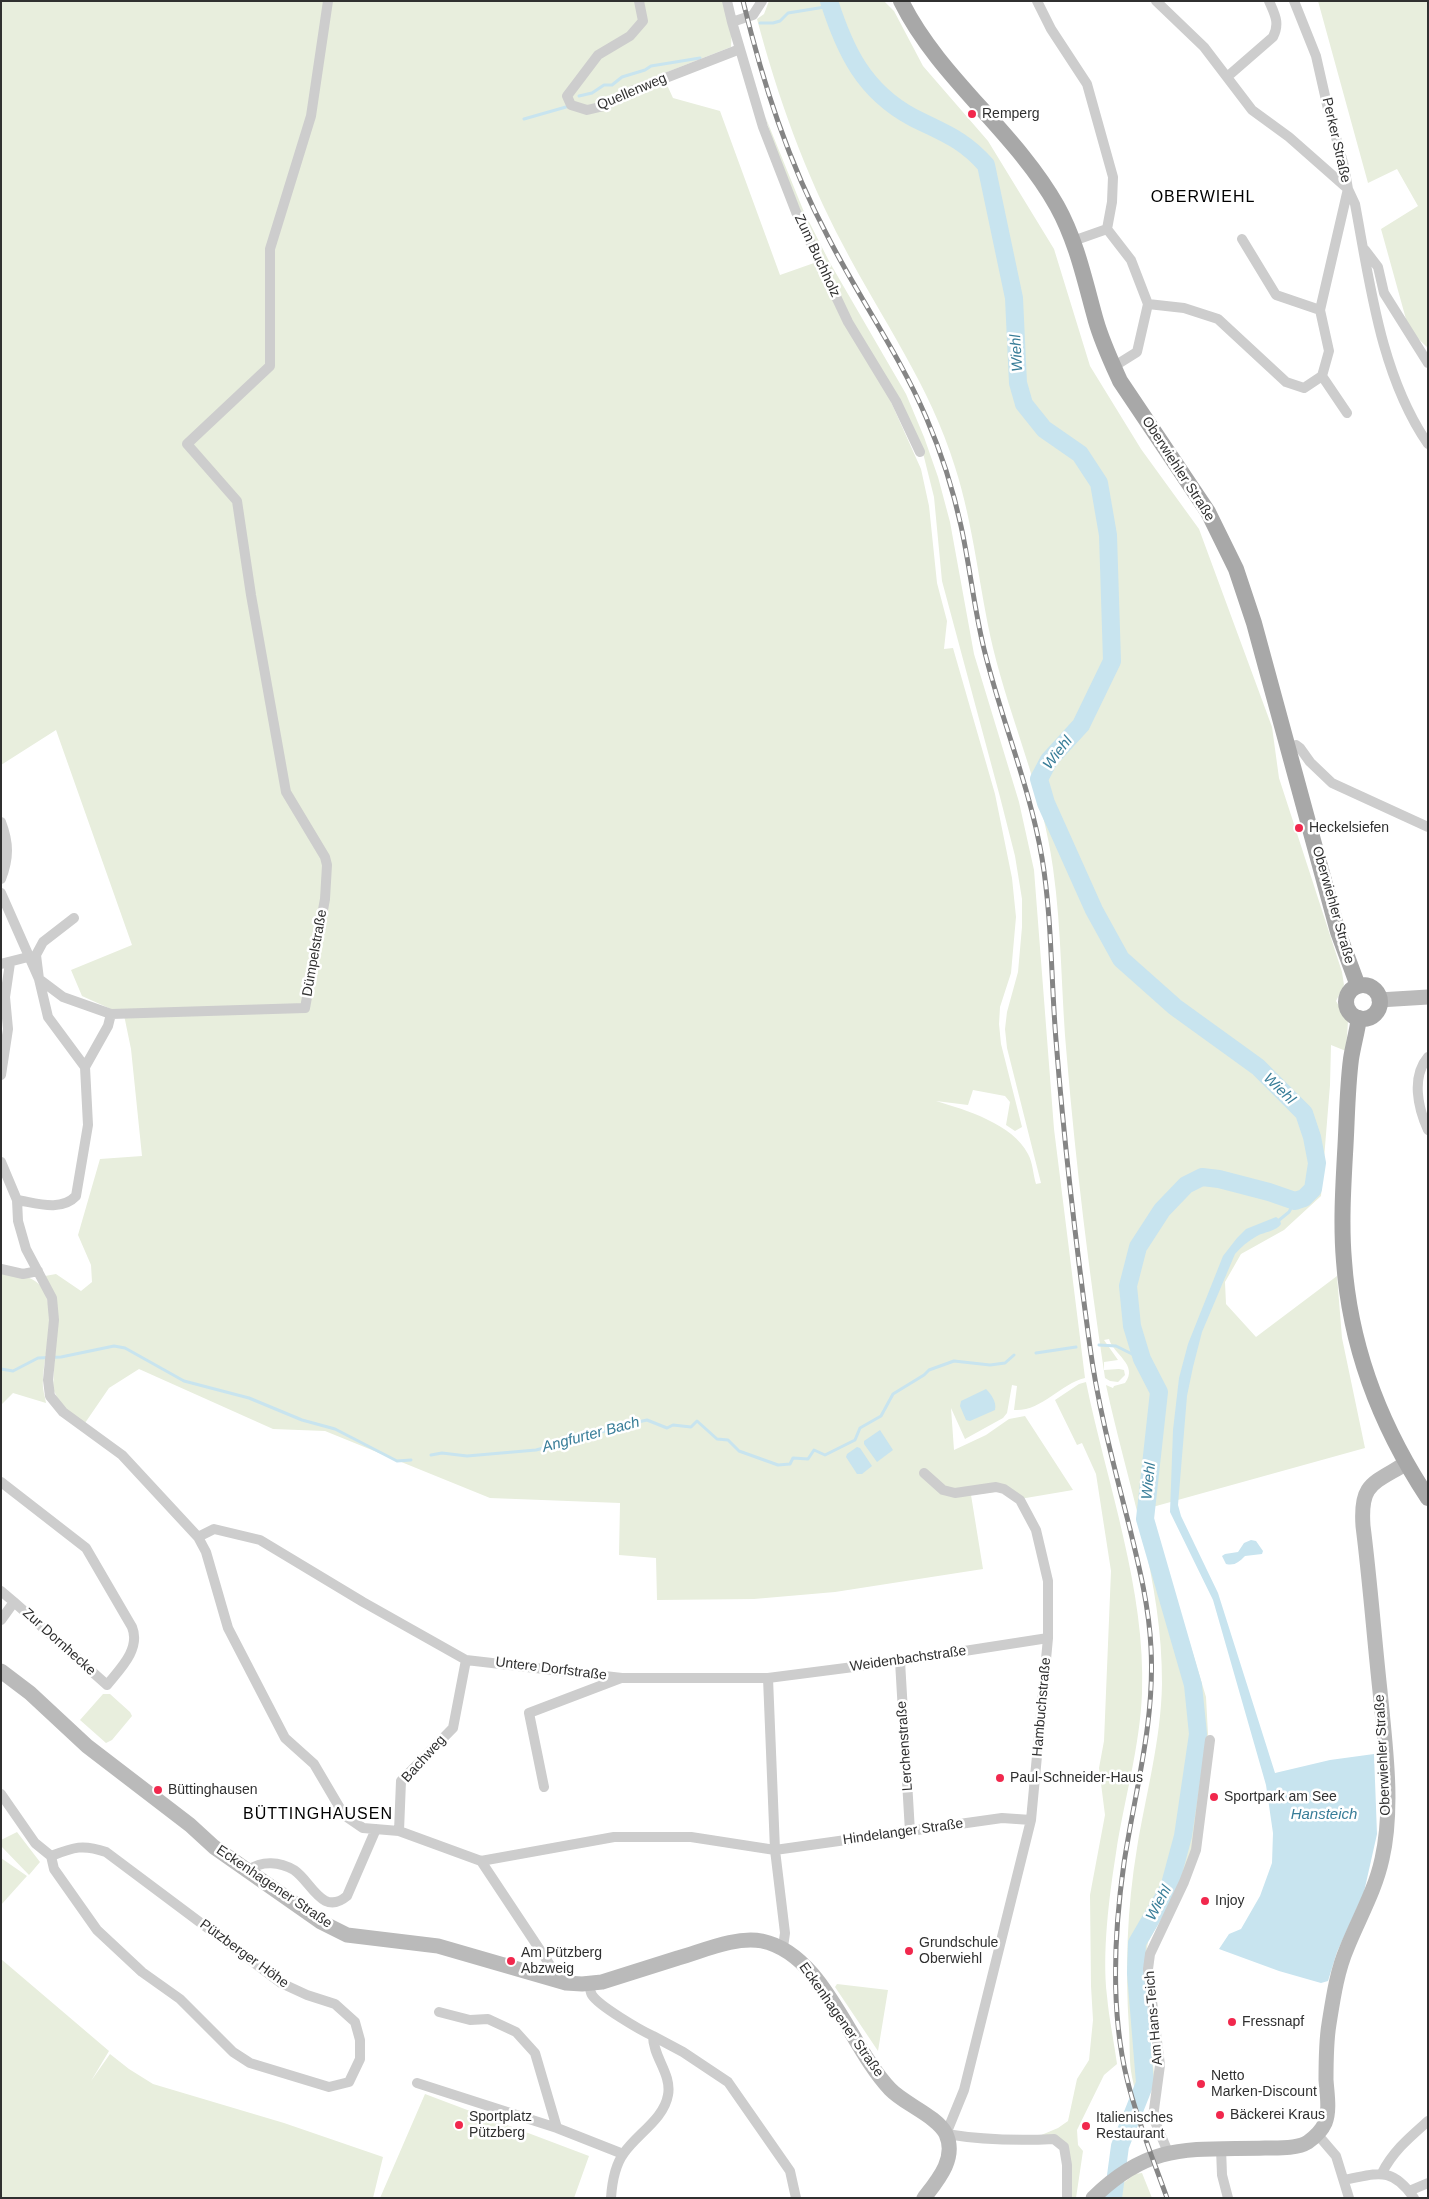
<!DOCTYPE html>
<html>
<head>
<meta charset="utf-8">
<style>
	body { margin:0 }
	#map { position:relative; width:1429px; height:2199px; overflow:hidden; background:#fff; font-family:Helvetica,sans-serif }
	canvas { display:block }
	.frame { position:absolute; inset:0; border:2px solid #303030; pointer-events:none }
</style>
</head>
<body>
<div id="map">
<canvas width="1429" height="2199"></canvas>
<div class="frame"></div>
</div>
<script>
const g = document.querySelector('canvas').getContext('2d');
g.lineJoin = 'round';
function paint(path, color) { g.fillStyle = color; g.fill(path, 'evenodd'); }
function strokePath(path, color, width, dash) { g.strokeStyle = color; g.lineWidth = width; g.lineCap = dash ? 'butt' : 'round'; g.setLineDash(dash || []); g.stroke(path); }
function drawText(font, color, halo, rows, align = 'center') {
  g.font = font + ' Helvetica,sans-serif'; g.lineWidth = 5; g.setLineDash([]); g.textBaseline = 'middle'; g.strokeStyle = halo; g.fillStyle = color; for (const [text, x, y, turn = 0] of rows) {
    g.save(); g.translate(x, y); g.rotate((+turn || 0) * Math.PI / 180); g.textAlign = isNaN(turn) ? turn : align; if (halo) g.strokeText(text, 0, 0); g.fillText(text, 0, 0); g.restore();
  }
}
const green = new Path2D(`
	M1,1H724L732,29L731,47L662,74L673,98L720,111L780,275L814,263L883,384L921,469L929,506L937,583L947,621L944,649L953,648L995,794L1012,878L1016,917L1011,973L1000,1007L999,1024L1001,1044L1022,1127L1015,1131L1006,1125L1010,1102L1005,1096L973,1090L968,1105L936,1101C966,1110 1013,1124 1028,1154C1033,1163 1033,1175 1036,1184L1041,1183L1007,1048L1005,1029L1007,1012L1018,972L1022,927V899L1015,856L1000,797L942,581L934,497L923,453L851,323L781,167L765,116L804,212L830,263L906,394L924,437L938,477L950,522L974,654L1019,802L1034,870L1054,1129L1085,1378C1060,1384 1041,1412 1014,1410L1017,1386L1012,1385L1007,1413L1003,1418L965,1439L951,1408L954,1450L986,1435L1009,1419L1025,1416L1073,1490L1014,1500L1002,1491L971,1495L983,1569L835,1592L754,1599L657,1600L656,1558L619,1555L620,1503L490,1498L325,1431L273,1429L139,1369L109,1388L85,1423L63,1409L53,1389L56,1327L45,1276L56,1274L81,1291L92,1282L91,1265L78,1235L100,1159L142,1156L131,1049L124,1015L82,996L71,970L132,945L56,730L1,765Z
	M769,1H884L894,11L923,66L988,141L1054,249L1090,366L1141,449L1199,529L1272,727L1279,778L1342,972L1344,985L1336,1001L1348,1021L1346,1051L1331,1045L1330,1085L1321,1196L1284,1230L1241,1254L1225,1282L1226,1304L1256,1337L1337,1276L1342,1338L1365,1448L1149,1508L1206,1697L1208,1734L1197,1825L1189,1860L1169,1904L1148,1942L1143,1975L1155,2081L1141,2110C1138,2099 1134,2088 1132,2077C1129,2062 1130,2045 1129,2029C1125,1968 1127,1908 1137,1848C1146,1794 1161,1740 1162,1684C1163,1582 1127,1483 1106,1385L1113,1388L1114,1386L1125,1383C1139,1365 1113,1354 1109,1339L1104,1340L1118,1360L1104,1362V1370L1119,1369L1124,1370L1125,1375L1118,1382L1110,1381L1105,1378C1089,1272 1076,1166 1067,1059C1061,996 1062,931 1053,868C1043,792 1011,722 993,648C979,588 974,526 955,467C930,385 882,320 843,245C805,173 778,98 757,19L764,14Z
	M1318,1H1428V348L1409,330L1381,229L1418,206L1397,169L1368,183Z
	M1,1272C11,1274 27,1275 35,1281C61,1299 44,1353 43,1380C42,1388 45,1396 46,1403L13,1393L1,1405Z
	M1086,1382C1107,1484 1146,1590 1142,1693C1140,1747 1124,1800 1116,1853C1109,1897 1102,1953 1107,1996C1109,2019 1114,2041 1117,2064L1104,2075L1077,2130L1078,2145L1083,2151L1076,2198H1069L1065,2148L1039,2136L1058,2128L1068,2121L1077,2079L1089,2060L1093,2020L1091,1986L1090,1895L1105,1815L1099,1768L1104,1741L1111,1571L1096,1474L1082,1443L1077,1445L1055,1400L1079,1384Z
	M103,1694H110L130,1712L132,1716L112,1740L106,1743L80,1720Z
	M17,1832L40,1862L29,1875L1,1846V1840Z
	M1,1858L27,1876L1,1905Z
	M1,1959L109,2051L91,2081L110,2054L129,2069L153,2084L284,2123L383,2157L373,2198H1Z
	M837,1984L888,1990L878,2051L835,1987Z
	M425,2094L589,2156L574,2198H380Z
	M1142,2173L1152,2198H1104L1135,2174Z`);
const water = new Path2D(`
	M1276,1217L1280,1220L1281,1224C1277,1231 1264,1232 1257,1236C1248,1241 1241,1247 1235,1254L1202,1332L1193,1367L1187,1396L1178,1505L1181,1516L1218,1593L1275,1773L1330,1760L1374,1754L1377,1834L1364,1892L1337,1952L1328,1981L1321,1983L1279,1971L1219,1949L1229,1934L1241,1929L1260,1896L1272,1863L1273,1833L1266,1785L1213,1600L1170,1512L1173,1430L1179,1378L1188,1344L1223,1256L1237,1238L1246,1229Z
	M986,1389C991,1394 997,1402 995,1410L970,1421L966,1420L960,1406L961,1401Z
	M880,1430L893,1450L877,1462L864,1444V1441Z
	M857,1447L860,1448L872,1466L862,1474H857L846,1457L847,1454Z
	M1251,1540L1256,1541L1263,1551L1262,1554L1245,1556C1239,1562 1235,1566 1226,1564L1222,1556L1225,1554L1238,1552L1244,1543Z`);
const stream = new Path2D(`
	M760,23H773L780,21L788,13L831,6
	M579,96L592,93L604,85H612L622,77L645,70L651,66L700,58
	M524,119L566,107
	M1278,1221L1289,1212L1295,1201
	M1099,1345L1116,1346L1142,1359
	M1036,1353L1076,1347
	M1,1369L13,1371L38,1358L61,1357L114,1346L125,1348L184,1381L249,1398L302,1420L335,1429L397,1461L411,1460
	M431,1455L442,1453L467,1456L536,1450L638,1422L647,1420L667,1428L673,1425L691,1427L697,1421L717,1439L728,1440L739,1451L778,1465L790,1464L793,1458L808,1459L814,1450L825,1455L855,1440L860,1428L881,1416L893,1394L924,1375L929,1370L954,1361L990,1365L1005,1363L1014,1355`);
const river = new Path2D(`
	M829,1C845,51 864,91 912,117C943,133 962,138 986,165L1014,298L1018,383L1024,404L1044,429L1080,454L1099,483L1108,535L1112,661L1081,725L1049,760L1039,779L1046,803L1094,910L1121,959L1175,1007L1258,1067L1304,1113L1312,1137L1317,1163L1313,1189L1304,1198L1295,1201L1269,1192L1219,1179L1202,1177L1186,1185L1162,1210L1138,1247L1128,1286L1132,1326L1142,1359L1159,1392L1145,1519L1193,1685L1198,1734L1183,1836L1169,1888L1137,1943L1136,1973L1145,2083L1120,2146L1113,2198`);
const minor = new Path2D(`
	M639,1L643,21L630,36L598,55L567,96L571,105L587,110L604,106L632,91L740,49
	M727,1L732,22L753,15L762,1
	M1037,1L1051,29L1087,84L1113,177L1112,202L1107,229
	M1156,1L1204,47L1252,110L1289,137L1348,189L1355,204C1370,284 1381,376 1428,444
	M732,22L763,127L796,212L848,322L896,401L920,452
	M1227,77L1273,37C1280,23 1275,15 1269,1
	M1242,239L1276,295L1320,310
	M1073,241L1107,229L1131,260L1148,304L1184,308L1218,319L1286,382L1304,388L1322,376L1329,351L1320,310L1348,189L1344,166L1328,109L1316,56L1294,1
	M1365,250L1378,267L1384,293L1428,363
	M1113,367L1137,352L1148,304
	M1322,376L1347,413
	M1288,747L1296,745L1300,748L1310,762L1332,783L1428,827
	M1,822C9,843 9,858 1,879
	M1,893L39,979L48,1017L85,1067L88,1125L76,1196C61,1212 36,1203 17,1200
	M74,918L43,942L36,955L39,979L63,997L111,1014
	M1,964L28,957
	M1428,1057C1411,1077 1418,1108 1428,1130
	M85,1067L108,1026L111,1014L305,1008L325,899L327,865L325,857L286,792L251,595L237,501L187,444L270,366V249L311,116L328,1
	M1,1075L8,1029L5,997L10,963
	M1,1162L17,1200L18,1221L26,1249L52,1298L54,1320L48,1380L50,1396L63,1412L122,1455L198,1537L206,1552L228,1628L285,1738L314,1764L344,1815L363,1828L399,1831L481,1861L614,1837H691L775,1850L785,1933L783,1947
	M1,1269L23,1274L38,1271
	M924,1473L943,1490L955,1493L996,1487L1004,1489L1020,1500L1036,1530L1048,1581V1638L1031,1820L964,2090L946,2134C983,2140 1017,2141 1054,2139L1064,2147L1067,2165V2198
	M1,1482L86,1548L132,1627C141,1649 120,1669 107,1685L14,1602
	M198,1537L214,1529L260,1540L363,1602L466,1660L622,1678H768L775,1850L1002,1818L1031,1820
	M1,1591L14,1602L1,1620
	M900,1661L910,1832
	M768,1678L900,1661L1048,1638
	M544,1787L529,1713L621,1678
	M1,1794L35,1843L51,1856L54,1869L97,1930L142,1972L180,1999L233,2052L250,2063L329,2087L349,2082L360,2059V2040L355,2022L335,2004L307,1995L281,1983L106,1852C83,1844 74,1847 51,1856
	M399,1831L401,1781L453,1728L466,1660
	M481,1861L550,1965L551,1979
	M249,1870C262,1860 280,1862 294,1870C311,1881 322,1917 347,1896L376,1829
	M589,1983C590,1987 590,1992 592,1995C599,2006 640,2030 653,2036C653,2057 672,2074 668,2095C664,2119 637,2134 624,2153C615,2165 612,2183 611,2198
	M439,2012L470,2020L488,2019L516,2032L535,2053L557,2128L623,2154
	M653,2036L683,2052L728,2082L790,2171L796,2198
	M417,2083L557,2128
	M1318,2135L1336,2156L1349,2198
	M1221,2148L1222,2175L1228,2198
	M1168,2152L1153,2117L1160,2065L1148,1969L1150,1954L1184,1882L1196,1850L1210,1740
	M1382,2173C1393,2151 1410,2137 1428,2121
	M1344,2180C1377,2174 1391,2165 1414,2198
	M1409,2191L1428,2183`);
const secondary = new Path2D(`
	M1379,1000L1428,997
	M1,1671L30,1693L87,1746L190,1825L214,1847L321,1922L347,1935L438,1946L566,1983L582,1984L602,1982C627,1974 652,1966 678,1958C703,1951 735,1936 762,1941C824,1954 849,2046 890,2089C904,2104 937,2116 946,2134C957,2158 938,2180 924,2198
	M1093,2198C1151,2141 1191,2150 1265,2148C1278,2148 1297,2149 1308,2142C1315,2137 1321,2132 1325,2123C1330,2110 1327,2094 1326,2080C1326,2062 1326,2042 1329,2024C1333,1999 1337,1971 1347,1948C1359,1918 1375,1891 1382,1859C1394,1807 1385,1743 1380,1691C1374,1636 1370,1581 1363,1526C1360,1484 1372,1484 1405,1464`);
const primary = new Path2D(`
	M901,1C939,78 1015,131 1057,206C1077,242 1085,282 1096,321C1102,342 1111,361 1120,381L1208,512L1236,569L1254,623L1338,932L1358,986
	M1346 1002a17 17 0 1 1 34 0a17 17 0 1 1-34 0Z
	M1359,1018C1357,1032 1353,1046 1351,1059C1347,1090 1347,1123 1345,1154C1343,1190 1341,1226 1344,1261C1350,1346 1381,1427 1428,1498`);
const rail = new Path2D(`
	M743,1C763,83 788,162 828,237C859,298 899,354 926,417C941,452 953,489 961,526C970,567 974,608 984,649C1001,719 1030,787 1042,858C1052,918 1051,980 1056,1040C1064,1142 1076,1245 1090,1347C1098,1407 1114,1466 1129,1525C1139,1566 1149,1606 1151,1648C1155,1722 1135,1791 1124,1863C1114,1933 1110,2009 1127,2079C1137,2120 1153,2159 1167,2198`);
const markers = [
	[972,114,5,"#f1284d"],
	[1299,828,5,"#f1284d"],
	[1000,1778,5,"#f1284d"],
	[158,1790,5,"#f1284d"],
	[1214,1797,5,"#f1284d"],
	[1205,1901,5,"#f1284d"],
	[909,1951,5,"#f1284d"],
	[511,1961,5,"#f1284d"],
	[1232,2022,5,"#f1284d"],
	[1201,2084,5,"#f1284d"],
	[1220,2115,5,"#f1284d"],
	[459,2125,5,"#f1284d"],
	[1086,2126,5,"#f1284d"]
];
const streetNames = [
	["Quellenweg",632,92,-23],
	["Perker Straße",1336,140,77],
	["Zum Buchholz",817,256,65],
	["Oberwiehler Straße",1178,469,57],
	["Oberwiehler Straße",1333,905,74],
	["Dümpelstraße",315,953,-80],
	["Zur Dornhecke",59,1642,42],
	["Weidenbachstraße",908,1659,-8],
	["Untere Dorfstraße",551,1669,7],
	["Hambuchstraße",1042,1707,-85],
	["Lerchenstraße",905,1746,-94],
	["Oberwiehler Straße",1383,1755,-93],
	["Bachweg",424,1759,-48],
	["Hindelanger Straße",903,1832,-8],
	["Eckenhagener Straße",274,1887,34],
	["Pützberger Höhe",244,1954,36],
	["Am Hans-Teich",1154,2018,-95],
	["Eckenhagener Straße",841,2020,55]
];
const poiNames = [
	["Remperg",982,114],
	["Heckelsiefen",1309,828],
	["Paul-Schneider-Haus",1010,1778],
	["Büttinghausen",168,1790],
	["Sportpark am See",1224,1797],
	["Injoy",1215,1901],
	["Grundschule",919,1943],
	["Oberwiehl",919,1959],
	["Am Pützberg",521,1953],
	["Abzweig",521,1969],
	["Fressnapf",1242,2022],
	["Netto",1211,2076],
	["Marken-Discount",1211,2092],
	["Bäckerei Kraus",1230,2115],
	["Sportplatz",469,2117],
	["Pützberg",469,2133],
	["Italienisches",1096,2118],
	["Restaurant",1096,2134]
];
const waterNames = [
	["Wiehl",1017,353,-93],
	["Wiehl",1058,753,-52],
	["Wiehl",1279,1089,44],
	["Angfurter Bach",591,1435,-15],
	["Wiehl",1149,1481,-84],
	["Hansteich",1324,1815],
	["Wiehl",1159,1903,-62]
];
const quarterNames = [
	["OBERWIEHL",1203,198],
	["BÜTTINGHAUSEN",318,1815]
];
paint(green, '#e8eedd');
paint(water, '#c8e4ef');
strokePath(stream, '#c8e4ef', 3);
strokePath(river, '#c8e4ef', 18);
strokePath(minor, '#cdcdcd', 10);
strokePath(secondary, '#bababa', 15);
strokePath(primary, '#a8a8a8', 16);
strokePath(rail, '#858585', 5);
strokePath(rail, '#fff', 3, [9]);
for (const [x, y, r, color] of markers) { const dot = new Path2D(); dot.arc(x, y, r, 0, 2 * Math.PI); g.fillStyle = color; g.fill(dot); strokePath(dot, '#fff', 2); }
drawText('14px', '#303030', '#fff', streetNames);
drawText('14px', '#303030', '#fff', poiNames, 'left');
drawText('italic 15px', '#387d98', '#fff', waterNames);
g.letterSpacing = '1px';
drawText('16px', '#000', '#fff', quarterNames);
g.letterSpacing = '0px';
</script>
</body>
</html>
